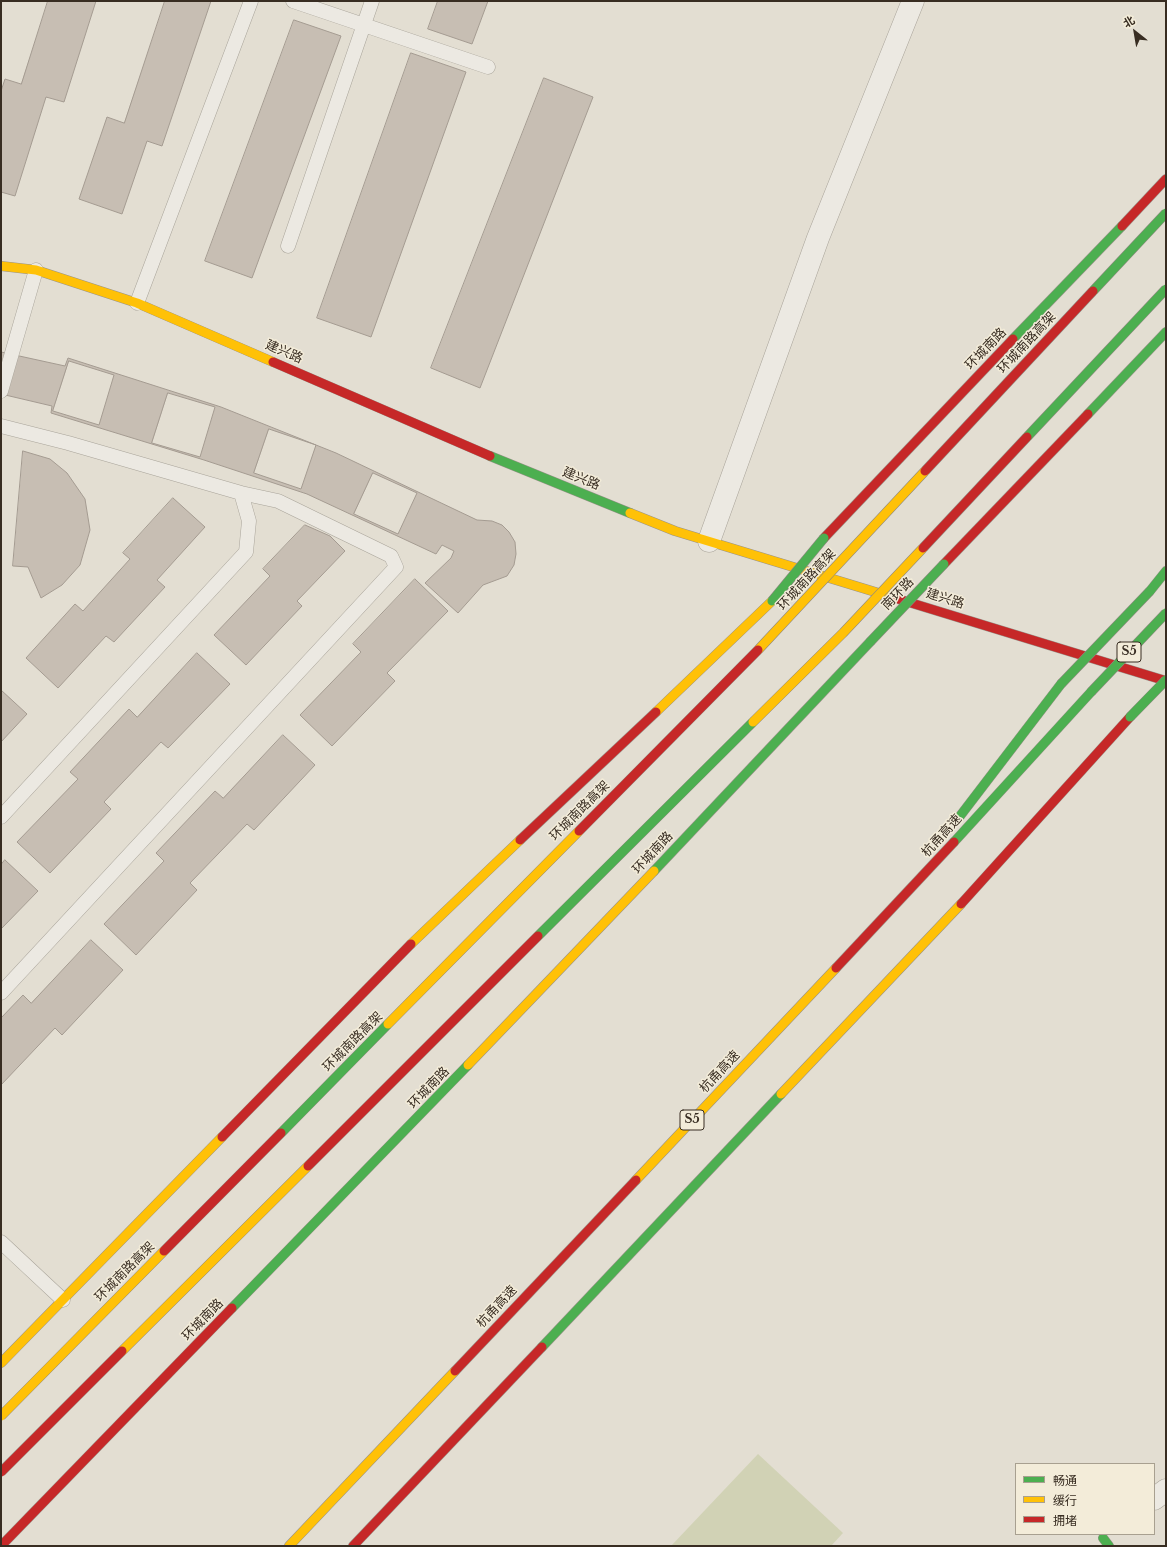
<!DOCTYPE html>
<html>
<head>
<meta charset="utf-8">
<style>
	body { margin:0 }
	#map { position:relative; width:1167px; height:1547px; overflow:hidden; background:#e3ded2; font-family:"Libre Baskerville","Noto Sans SC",serif }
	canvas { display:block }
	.frame { position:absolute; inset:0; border:2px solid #382d22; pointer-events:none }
	.legend { position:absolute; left:1015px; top:1463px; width:140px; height:72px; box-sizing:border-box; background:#f3ecd9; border:1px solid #a8a090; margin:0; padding:5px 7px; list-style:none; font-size:12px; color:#382d22 }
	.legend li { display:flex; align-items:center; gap:8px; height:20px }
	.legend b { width:20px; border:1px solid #a8a090 }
	.north { position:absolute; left:1115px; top:12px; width:40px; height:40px; -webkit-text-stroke:3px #f3ecd9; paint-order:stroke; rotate:329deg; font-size:11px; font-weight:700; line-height:16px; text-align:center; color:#382d22 }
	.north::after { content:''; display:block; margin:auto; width:14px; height:18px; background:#382d22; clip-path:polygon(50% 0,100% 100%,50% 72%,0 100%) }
</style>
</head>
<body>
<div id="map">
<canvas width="1167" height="1547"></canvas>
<div class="frame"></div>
<ul class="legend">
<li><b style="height:5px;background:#4caf50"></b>畅通</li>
<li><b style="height:5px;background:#ffc107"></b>缓行</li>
<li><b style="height:5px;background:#c62828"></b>拥堵</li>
</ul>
<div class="north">北</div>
</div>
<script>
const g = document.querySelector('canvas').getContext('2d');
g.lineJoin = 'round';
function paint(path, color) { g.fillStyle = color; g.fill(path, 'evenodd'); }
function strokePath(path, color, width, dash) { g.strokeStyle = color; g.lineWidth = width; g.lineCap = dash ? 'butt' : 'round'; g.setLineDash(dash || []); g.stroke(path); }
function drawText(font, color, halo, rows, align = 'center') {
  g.font = font + ' "Libre Baskerville","Noto Sans SC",serif'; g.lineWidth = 3; g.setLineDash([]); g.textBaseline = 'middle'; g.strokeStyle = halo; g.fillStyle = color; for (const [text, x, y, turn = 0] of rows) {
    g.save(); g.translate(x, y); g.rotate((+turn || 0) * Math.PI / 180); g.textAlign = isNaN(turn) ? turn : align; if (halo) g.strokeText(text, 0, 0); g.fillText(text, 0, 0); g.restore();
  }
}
const green = new Path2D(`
	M758,1454L843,1533L831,1546H671Z`);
const building = new Path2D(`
	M48,1H96L64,102L46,97L15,196L1,192V91L5,79L21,84Z
	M165,1H211L162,146L147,141L122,214L79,199L107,117L124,123Z
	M438,1H488L472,44L428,29Z
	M294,20L341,36L252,278L205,261Z
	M411,53L466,72L371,337L317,318Z
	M544,78L593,97L480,388L431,368Z
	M1,352L65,366L68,358L221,407L336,453L477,520L492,521L502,525L509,532L515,542L516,554L514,565L507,576L483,585L458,613L425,583L451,558L454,551L442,545L436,554L307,494L204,460L51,413L52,406L1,394Z
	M69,361L114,375L99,425L53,411Z
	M168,393L215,407L200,457L152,443Z
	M269,429L316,445L301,489L254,473Z
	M23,451L50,459L67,473L85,499L90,530L80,565L62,585L41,598L28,567L13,566Z
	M373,473L417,493L398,534L354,514Z
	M173,498L205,527L157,580L165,587L114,642L106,636L58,688L26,658L75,604L83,611L130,559L123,553Z
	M305,525L330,536L345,551L297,601L302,606L246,665L214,635L270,576L263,569Z
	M415,579L448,611L387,673L395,681L332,746L300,715L361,652L353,644Z
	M197,653L230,684L168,748L161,742L104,802L111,809L50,873L17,842L78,779L70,772L129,709L137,717Z
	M1,690L27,714L1,742Z
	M283,735L315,765L254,830L247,824L190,883L197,890L136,955L104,924L164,861L156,853L215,791L223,798Z
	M5,860L38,891L1,929V865Z
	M91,940L123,970L62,1035L55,1028L1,1085V1018L23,995L31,1003Z`);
const lane = new Path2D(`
	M293,1L488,67
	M288,246L372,1
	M137,303L251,1
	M1,391L36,270
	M1,426L68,443L241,493L249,521L246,552L1,817
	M1,993L396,567L391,556L278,501L241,493
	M1,1242L63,1300`);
const street = new Path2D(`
	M709,541L818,238L913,1
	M1154,1499L1166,1490`);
const fast = new Path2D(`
	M1013,339L1122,226
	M1088,414L1166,332
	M490,456L630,513
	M1150,591L1166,571
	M957,820L1061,684
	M954,842L1091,692
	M654,871L870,642
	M232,1308L468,1065
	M542,1347L781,1094
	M1103,1538L1109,1546`);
const slow = new Path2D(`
	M1,266L36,270L137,303L273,362
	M630,513L675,531L895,598
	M656,712L772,601
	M411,944L520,840
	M468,1065L654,871
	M781,1094L961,904
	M636,1180L836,968
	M1,1363L222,1137
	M289,1546L455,1371`);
const jam = new Path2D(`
	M1122,226L1166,179
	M273,362L490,456
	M824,538L1013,339
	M944,564L1088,414
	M895,598L1166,681
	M520,840L656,712
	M961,904L1130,717
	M836,968L954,842
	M222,1137L411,944
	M455,1371L636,1180
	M1,1546L232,1308
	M353,1546L542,1347`);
const fastBridge = new Path2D(`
	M1093,291L1166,213
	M1027,437L1166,289
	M772,601L824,538
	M870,642L944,564
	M1061,684L1150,591
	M1091,692L1166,613
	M1130,717L1166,680
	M538,936L753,722
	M281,1133L388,1024`);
const slowBridge = new Path2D(`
	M758,650L925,471
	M753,722L843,633L923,548
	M388,1024L579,831
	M122,1351L308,1166
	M1,1416L164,1251`);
const jamBridge = new Path2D(`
	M925,471L1093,291
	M923,548L1027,437
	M579,831L758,650
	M308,1166L538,936
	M164,1251L281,1133
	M1,1472L122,1351`);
const shields = [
	[1129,652,24],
	[692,1120,24]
];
const shieldNames = [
	["S5",1129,652],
	["S5",692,1120]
];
const streetNames = [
	["环城南路高架",1027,343,-47],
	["环城南路",986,349,-46],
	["建兴路",284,352,23],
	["建兴路",581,479,22],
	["环城南路高架",807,580,-47],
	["南环路",898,594,-46],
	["建兴路",945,599,17],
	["环城南路高架",580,811,-45],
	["杭甬高速",942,836,-48],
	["环城南路",653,853,-47],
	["环城南路高架",353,1042,-45],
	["杭甬高速",720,1072,-47],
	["环城南路",429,1088,-46],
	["环城南路高架",125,1272,-45],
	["杭甬高速",497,1307,-47],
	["环城南路",203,1320,-46]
];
paint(green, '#d1d2b5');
paint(building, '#c7beb3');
strokePath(building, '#a49b91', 1);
strokePath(lane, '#a9a49a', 15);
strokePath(street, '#a9a49a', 23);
strokePath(fast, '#99938a', 10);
strokePath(slow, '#99938a', 10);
strokePath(jam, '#99938a', 10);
strokePath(lane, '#ece9e2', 14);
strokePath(street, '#ece9e2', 22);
strokePath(fast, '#4caf50', 9);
strokePath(slow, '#ffc107', 9);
strokePath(jam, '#c62828', 9);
strokePath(fastBridge, '#8f8981', 10, []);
strokePath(slowBridge, '#8f8981', 10, []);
strokePath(jamBridge, '#8f8981', 10, []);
strokePath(fastBridge, '#4caf50', 9);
strokePath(slowBridge, '#ffc107', 9);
strokePath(jamBridge, '#c62828', 9);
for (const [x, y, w] of shields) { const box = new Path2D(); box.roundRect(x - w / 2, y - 10, w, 20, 3); g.fillStyle = '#f3ecd9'; g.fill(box); strokePath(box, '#382d22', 1); }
drawText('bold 12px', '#382d22', null, shieldNames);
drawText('13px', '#382d22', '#f3ecd9', streetNames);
</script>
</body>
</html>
